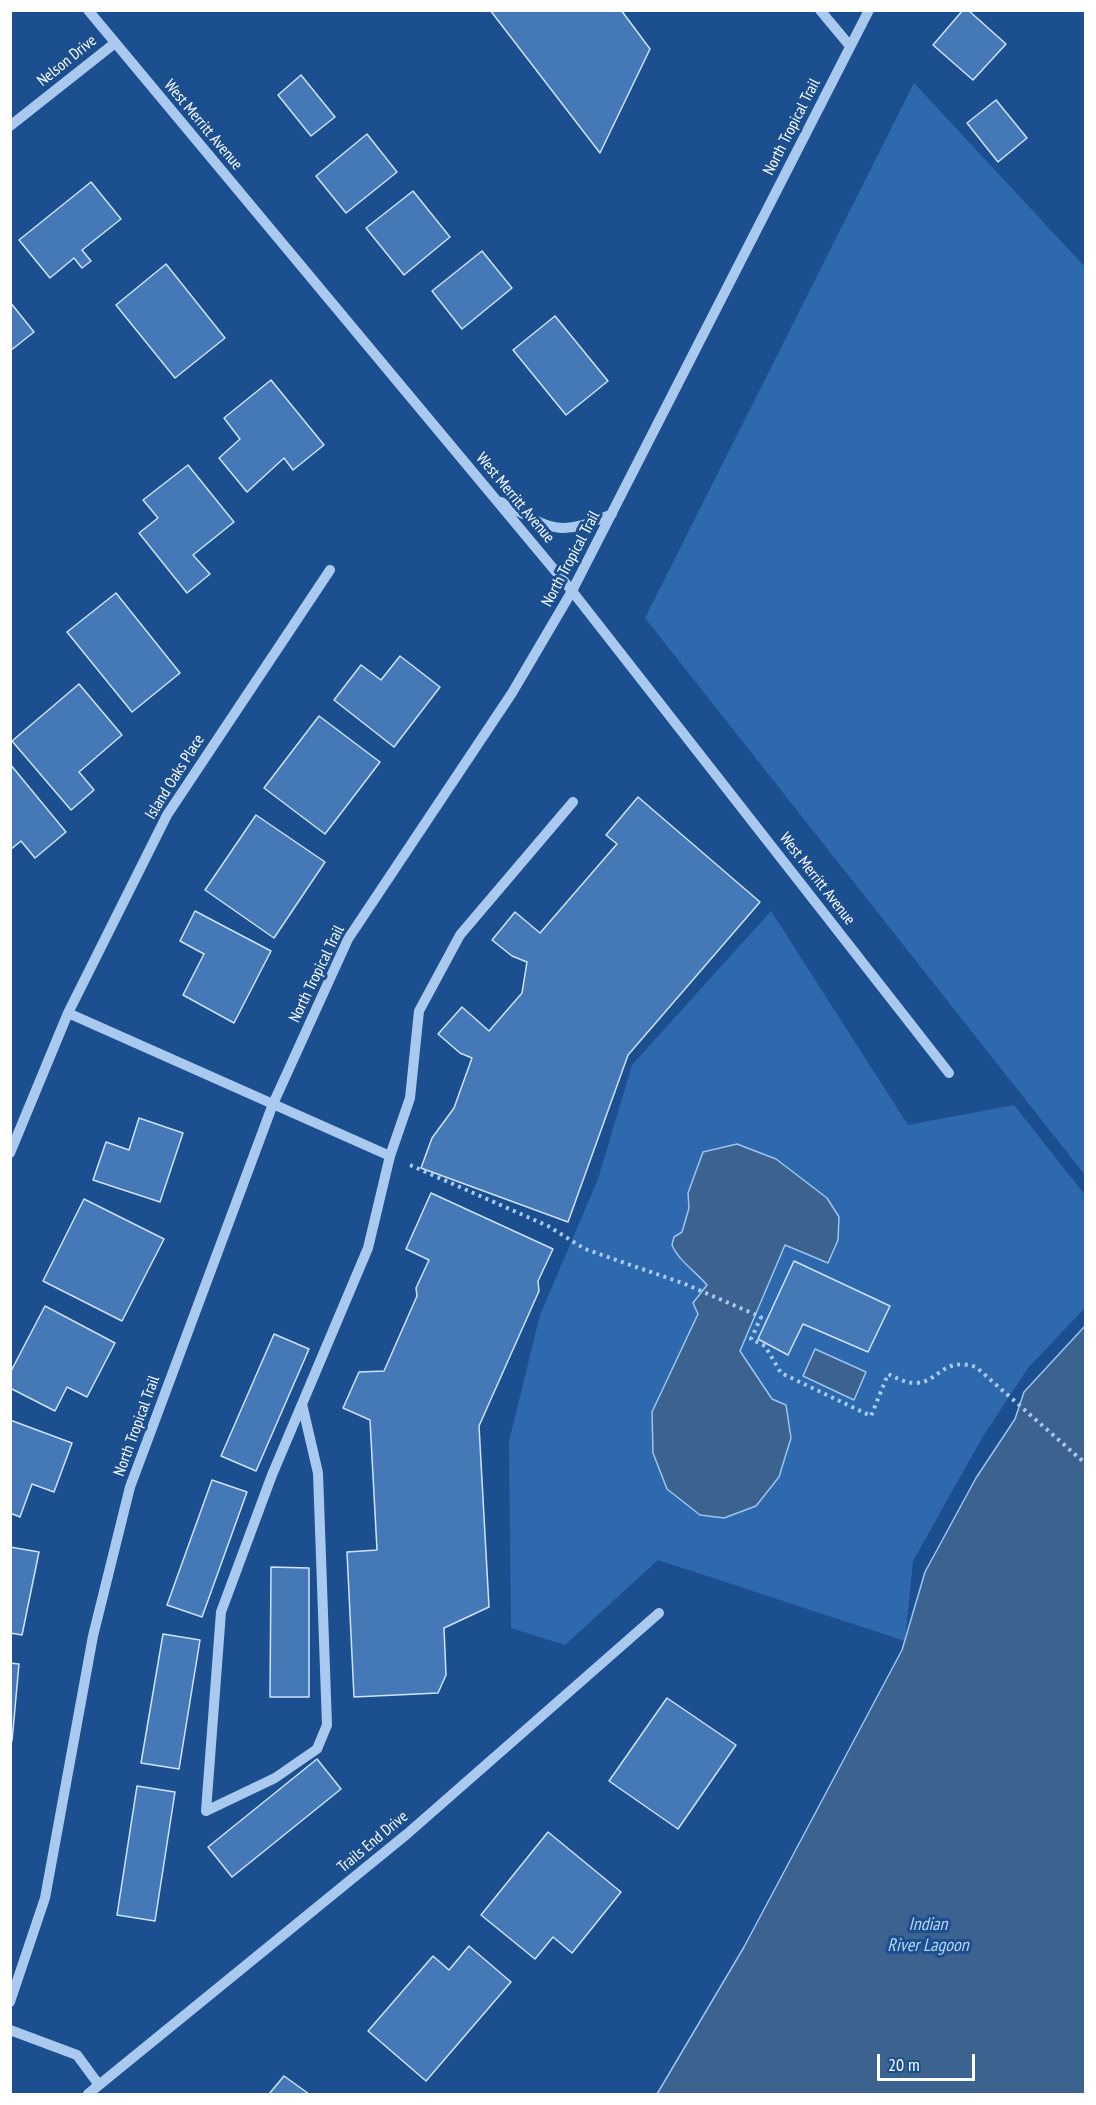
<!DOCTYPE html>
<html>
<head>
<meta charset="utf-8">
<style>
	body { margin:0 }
	#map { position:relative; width:1096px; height:2105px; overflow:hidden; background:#1b4f8f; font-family:"PT Sans Narrow",sans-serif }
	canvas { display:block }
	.frame { position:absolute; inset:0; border:12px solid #fff; pointer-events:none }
	.scale { position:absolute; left:877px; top:2054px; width:98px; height:27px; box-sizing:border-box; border:3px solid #fff; border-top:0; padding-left:8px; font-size:18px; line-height:21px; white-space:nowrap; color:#fff; -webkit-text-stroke:4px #1b4f8f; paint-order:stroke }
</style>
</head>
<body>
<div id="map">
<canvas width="1096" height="2105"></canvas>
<div class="frame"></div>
<div class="scale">20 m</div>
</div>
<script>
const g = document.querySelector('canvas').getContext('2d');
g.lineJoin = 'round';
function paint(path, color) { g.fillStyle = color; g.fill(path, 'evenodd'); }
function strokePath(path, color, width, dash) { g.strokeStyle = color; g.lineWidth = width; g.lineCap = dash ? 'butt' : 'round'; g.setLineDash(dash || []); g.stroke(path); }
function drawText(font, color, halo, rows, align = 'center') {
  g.font = font + ' "PT Sans Narrow",sans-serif'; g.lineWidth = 6; g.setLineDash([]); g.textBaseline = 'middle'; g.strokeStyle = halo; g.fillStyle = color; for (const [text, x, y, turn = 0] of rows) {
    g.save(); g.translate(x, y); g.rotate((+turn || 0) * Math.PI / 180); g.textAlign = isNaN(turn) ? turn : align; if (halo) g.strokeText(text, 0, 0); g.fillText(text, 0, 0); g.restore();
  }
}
const green = new Path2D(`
	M914,83L1085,267V1175L645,618Z
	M771,911L908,1125L1014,1105L1085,1195V1308L1028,1368L982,1438L913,1561L905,1641L658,1560L565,1645L511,1628L509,1441L540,1315L598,1179L632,1065Z`);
const water = new Path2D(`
	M737,1144L776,1159L827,1198L839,1217L838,1240L828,1263L785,1245L740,1351L772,1399L786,1405L791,1438L779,1477L756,1506L724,1518L700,1515L667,1489L653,1453L652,1412L698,1314L693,1303L707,1285C696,1272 678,1260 672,1245L674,1237L682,1232L689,1208L688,1193L703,1152Z
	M1085,1326V2094H657L744,1947L902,1650L925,1572L976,1478L1015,1419L1024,1392Z
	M815,1349L866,1372L854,1400L803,1376Z`);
const building = new Path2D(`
	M490,10H621L650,49L600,153Z
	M963,10H968L1006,44L973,80L933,45Z
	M301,75L335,117L311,136L278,95Z
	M996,100L1027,138L998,162L967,123Z
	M367,134L397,172L346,213L316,176Z
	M91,182L121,219L82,250L91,261L82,268L74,258L50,278L19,240Z
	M413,191L450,237L404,275L366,228Z
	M482,251L512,288L462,329L432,291Z
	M166,264L225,338L175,378L116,305Z
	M10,302L34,332L10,351Z
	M555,316L608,381L566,415L513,350Z
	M271,380L324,445L293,470L284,458L247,492L219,458L240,439L224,418Z
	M188,465L234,522L193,555L210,574L187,593L139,533L158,518L143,500Z
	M116,593L180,673L132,712L67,632Z
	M400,656L440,687L394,747L334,700L361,665L381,680Z
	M79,684L122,735L79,772L94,790L71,810L12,741Z
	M319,716L380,762L325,834L264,788Z
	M10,764L66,832L35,858L21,841L10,850Z
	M638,797L760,902L628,1055L568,1222L421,1168L432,1138L454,1108L472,1058L460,1053L438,1034L462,1007L489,1031L522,993L527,962L512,956L492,940L515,912L540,933L617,844L606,835Z
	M256,815L325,862L274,938L205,890Z
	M195,911L271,951L234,1023L183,995L204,954L180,941Z
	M139,1118L183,1133L160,1202L93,1180L106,1142L129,1150Z
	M431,1193L553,1249L538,1281L539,1291L479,1426L489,1607L444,1628L446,1675L438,1693L354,1697L347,1552L377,1550L370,1420L343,1408L359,1372L384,1371L417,1296L416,1288L429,1260L406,1249Z
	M84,1199L164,1239L122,1321L43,1281Z
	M794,1261L890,1306L868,1352L803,1324L788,1355L758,1339Z
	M45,1306L115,1343L87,1397L67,1387L55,1411L10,1388V1373Z
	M274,1334L309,1349L256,1471L221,1456Z
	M10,1420L72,1443L54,1492L32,1484L20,1517L10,1513Z
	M212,1480L247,1492L202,1617L167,1605Z
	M10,1547L39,1552L22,1635L10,1633Z
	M271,1567L309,1568V1697H270Z
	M163,1634L200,1640L179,1769L141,1763Z
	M10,1663L19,1664L12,1741H10Z
	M667,1698L736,1745L678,1829L609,1781Z
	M317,1759L341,1789L232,1877L208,1847Z
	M137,1786L175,1792L155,1921L117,1915Z
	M548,1832L621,1892L572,1953L553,1937L535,1959L481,1915Z
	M469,1946L511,1982L426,2081L368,2031L433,1956L449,1970Z
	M284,2076L309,2094H269Z`);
const path = new Path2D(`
	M410,1165L548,1226L585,1249L685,1284L761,1317L751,1339L765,1346L781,1373L871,1416L888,1374C897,1378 905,1383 915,1383C939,1383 942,1356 976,1367L1086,1464`);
const minor = new Path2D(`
	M88,10L572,591L949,1073
	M820,10L850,46
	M10,126L115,43
	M501,502C552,529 557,538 612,514
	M68,1013L390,1156L410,1098L419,1011L460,935L573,802
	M10,1153L68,1013L167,815L330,570
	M302,1404L318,1473L327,1725L317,1749L275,1778L206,1811L221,1612L272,1475L368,1248L390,1156
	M10,2002L45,1898L93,1636L130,1487L273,1104L348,939L512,693L572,591L869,10
	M10,2030L77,2055L99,2085
	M88,2094L407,1834L659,1613`);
const streetNames = [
	["Nelson Drive",67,61,-39],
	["West Merritt Avenue",203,125,50],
	["North Tropical Trail",792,127,-63],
	["West Merritt Avenue",515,498,50],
	["North Tropical Trail",571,559,-62],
	["Island Oaks Place",175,777,-58],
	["West Merritt Avenue",817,879,52],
	["North Tropical Trail",317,974,-64],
	["North Tropical Trail",137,1426,-70],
	["Trails End Drive",373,1842,-40]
];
const waterNames = [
	["Indian",928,1925],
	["River Lagoon",928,1946]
];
paint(green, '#2e69ad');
paint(water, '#3c6290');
strokePath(water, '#9cc4f0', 1.5);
paint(building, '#4478b7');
strokePath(building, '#cfe3fa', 1.5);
strokePath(path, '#a9c9ee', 4, [3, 4.5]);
strokePath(minor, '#a9c9ee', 10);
drawText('16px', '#fff', '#1b4f8f', streetNames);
drawText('italic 18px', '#b5d3f5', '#1b4f8f', waterNames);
</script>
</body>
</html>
